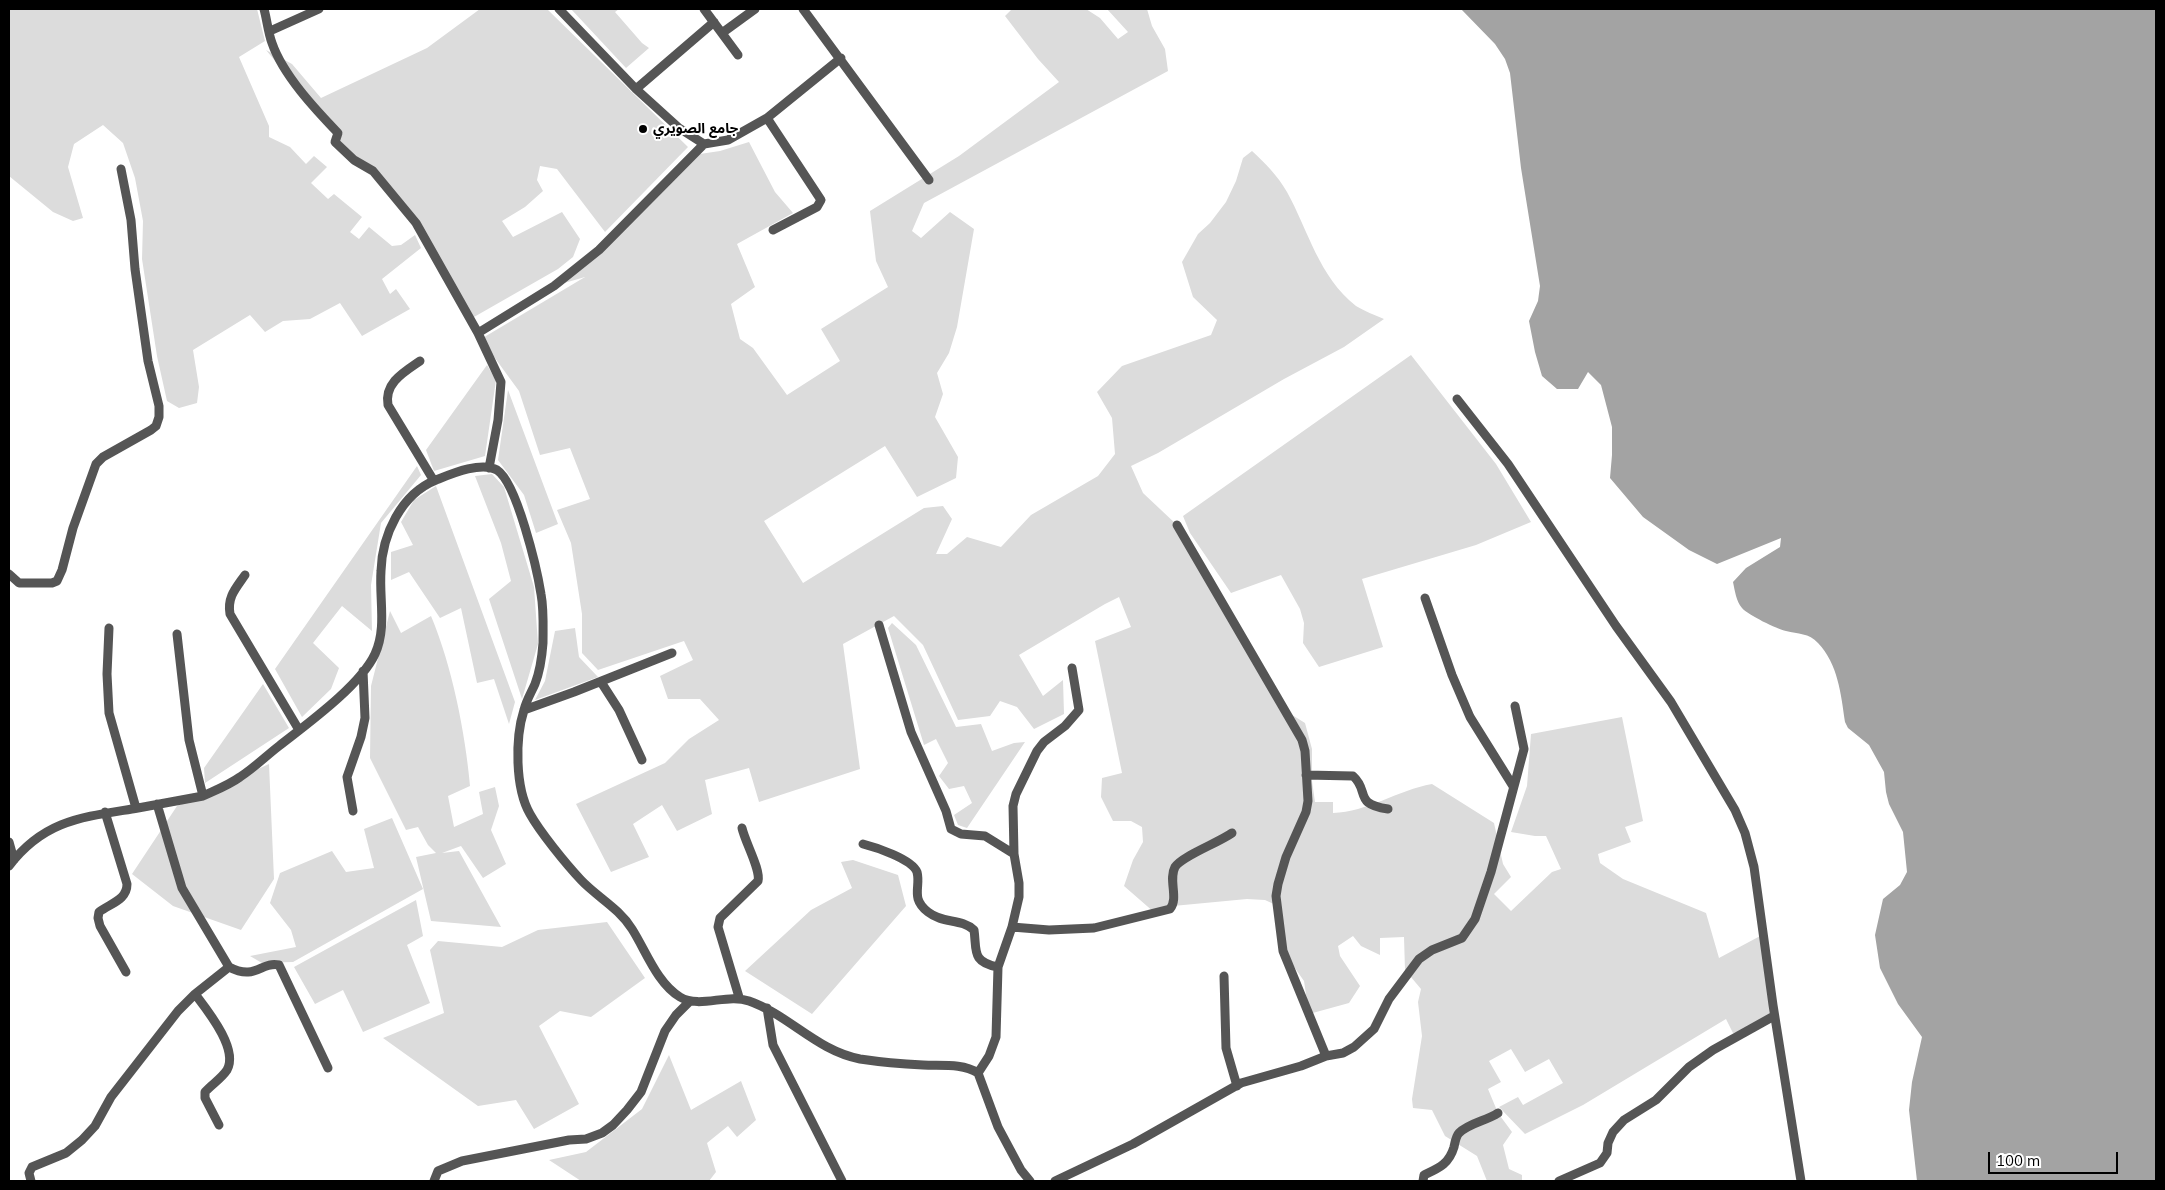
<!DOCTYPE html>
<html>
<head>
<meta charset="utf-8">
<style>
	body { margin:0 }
	#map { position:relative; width:2165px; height:1190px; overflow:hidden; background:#fff; font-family:Mulish,sans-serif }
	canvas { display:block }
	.frame { position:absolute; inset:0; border:10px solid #000; pointer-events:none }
	.scale { position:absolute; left:1988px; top:1152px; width:130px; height:22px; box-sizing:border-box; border:2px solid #000; border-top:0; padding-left:6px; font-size:15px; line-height:18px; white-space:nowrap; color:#000; -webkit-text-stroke:4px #fff; paint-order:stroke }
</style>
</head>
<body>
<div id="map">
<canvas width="2165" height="1190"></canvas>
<div class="frame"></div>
<div class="scale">100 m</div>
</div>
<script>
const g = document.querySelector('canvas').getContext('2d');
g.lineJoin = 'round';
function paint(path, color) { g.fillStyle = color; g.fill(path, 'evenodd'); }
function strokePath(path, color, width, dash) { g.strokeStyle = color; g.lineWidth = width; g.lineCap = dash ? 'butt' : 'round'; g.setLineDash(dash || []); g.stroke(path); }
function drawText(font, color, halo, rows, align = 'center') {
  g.font = font + ' Mulish,"Noto Sans Arabic",sans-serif'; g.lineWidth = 4; g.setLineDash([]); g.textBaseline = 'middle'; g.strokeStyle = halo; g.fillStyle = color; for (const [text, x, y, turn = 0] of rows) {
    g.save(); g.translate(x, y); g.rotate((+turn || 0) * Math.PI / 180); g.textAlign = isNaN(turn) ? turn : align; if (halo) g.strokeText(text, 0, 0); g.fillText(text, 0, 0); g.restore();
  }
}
const green = new Path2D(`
	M9,9H257L265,41L239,57L269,126V137L290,147L306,164L314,156L327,167L311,183L328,199L334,194L362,217L350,232L359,239L369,227L392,246L401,245L415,235L421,248L382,279L390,294L396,289L410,309L362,336L340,303L310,319L283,321L265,332L250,315L193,350L199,387L197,403L179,408L167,401L157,356L142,259L143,221L135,178L123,143L103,125L74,144L68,167L83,218L73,221L53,212L9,176Z
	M480,9H547L688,147L605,232L557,169L540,166L537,180L543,191L525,207L502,221L513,237L562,212L580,239L573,257L558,269L474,317L416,223L382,182L335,142L338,133L311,104L266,50L292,64L321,98L427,48Z
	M571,9H619L615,12L642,43L649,48L626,68Z
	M1012,9H1086L1100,18L1118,39L1128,32L1107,9H1147L1152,26L1165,49L1168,71L924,203L912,231L921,238L950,212L974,229L957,327L949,353L937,373L943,394L935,417L958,457L956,478L917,497L885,446L764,521L803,583L924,508L943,506L952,519L936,554H947L967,537L1001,547L1031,515L1098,476L1115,454L1112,418L1097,392L1122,366L1211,335L1217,320L1193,297L1182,262L1198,234L1210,223L1226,202L1236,181L1243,158L1252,151C1265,163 1278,176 1287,192C1308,230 1319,277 1356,306C1364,311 1375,315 1384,319L1344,347L1284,379L1158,453L1131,466L1143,493L1177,525L1281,708L1305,723L1312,749V781L1315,802H1333V813C1367,812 1398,790 1432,784L1494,823L1503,864L1511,877L1494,894L1511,911L1552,872L1561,869L1546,836H1535L1511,832L1527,786L1531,734L1622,717L1643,821L1625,827L1631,842L1598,854L1600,863L1623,879L1706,913L1719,958L1762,935L1774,1016L1746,1031L1733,1033L1726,1019L1583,1105L1525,1134L1499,1107L1518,1097L1523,1105L1563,1083L1549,1059L1525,1072L1511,1049L1489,1061L1501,1082L1488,1089L1498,1113L1512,1132L1503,1145L1509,1169L1522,1175V1181H1487L1477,1156L1445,1136L1432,1110L1413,1108L1412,1099L1422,1036L1418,1002L1421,989L1405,970L1404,937L1380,938V955L1361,946L1353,936L1338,946L1340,956L1360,986L1349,1003L1309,1014L1304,981L1283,951L1278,906L1265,900L1247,899L1173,906L1155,913L1124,886L1133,860L1143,842L1142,827L1131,821H1113L1101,797L1102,778L1122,773L1095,641L1131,627L1119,597L1105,604L1019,655L1043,696L1063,680L1064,714L1034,729L1017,707L1000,701L990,716L958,720L923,645L894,616L843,644L860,769L759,802L749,768L705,780L712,814L677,831L662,805L633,824L649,857L611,872L576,804L665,763L689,739L719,720L700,699H668L660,676L693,660L684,641L598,670L582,653V614L571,543L557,510L590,499L570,448L540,455L519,391L481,339L585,277L554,286L599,250L693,155L720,151L749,142L775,192L793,213L737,244L755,287L731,304L740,339L753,348L787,395L840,361L821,329L888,287L876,261L870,211L959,156L1059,82L1038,59L1005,16Z
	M1411,355L1496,464L1531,522L1476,545L1362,579L1383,647L1319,667L1303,643L1304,623L1300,609L1281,575L1231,593L1190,533L1183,516Z
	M487,365L496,380L485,456L434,471L426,450Z
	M508,390L558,524L536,533L524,495L498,460Z
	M417,466L421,475L381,523L371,585L372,631L342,606L313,643L339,668L331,689L302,717L275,669Z
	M492,474L504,487L534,587L538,644L522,699L489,599L511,581L501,543L475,476Z
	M436,486L515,702L509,724L494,679L477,683L461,608L440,618L409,572L391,580V552L413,545L401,522L414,500Z
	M390,611L401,633L431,616C452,666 465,732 470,786L448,796L454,827L483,814L479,792L495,787L499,806L491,830L506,864L483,878L461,846L442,853L459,851L501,927L431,921L416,857L436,853L428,845L418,827L406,830L370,758L371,686Z
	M892,623L916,645L956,727L981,724L992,751L1014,743L1025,742L967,828L958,825L954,815L972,803L964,786L949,789L939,776L948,763L936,739L924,745L888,628Z
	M575,628L579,657L598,677L535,700L545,681L555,631Z
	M263,684L289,728L205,783L204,768Z
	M269,764L274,879L241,930L173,906L132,874L177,806Z
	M392,818L423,889L293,962L262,963L250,956L296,947L291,930L270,903L280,873L332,851L346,872L374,868L364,829Z
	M853,860L898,875L906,906L812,1014L745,971L811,910L852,888L841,862Z
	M416,900L423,936L407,945L430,1003L363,1032L343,990L315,1004L294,967Z
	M607,922L645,978L591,1017L560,1011L539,1026L579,1104L534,1129L516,1100L478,1106L383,1038L444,1013L430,950L438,941L502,947L538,930Z
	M669,1055L691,1110L741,1081L756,1120L737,1137L728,1126L707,1143L716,1172L709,1181H581L549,1160L586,1152L642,1109Z`);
const water = new Path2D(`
	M1461,9H2156V1181H1917L1909,1110L1912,1082L1922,1037L1898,1004L1880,968L1875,935L1883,899L1900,885L1907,872L1903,832L1889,804L1886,792L1884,772L1869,745L1848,728L1845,722C1841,694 1838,664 1818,643C1809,633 1798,634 1786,631C1777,629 1748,615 1742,608C1736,601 1735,591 1733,582L1746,568L1780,547L1781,538L1717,564L1689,550L1643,517L1610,478L1612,455V427L1601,385L1588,372L1578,389H1557L1542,376L1535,352L1529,321L1538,301L1540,286L1521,168L1510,73L1505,59L1495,44Z`);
const street = new Path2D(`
	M264,9C267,20 268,32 272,43C283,75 315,109 338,133L335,142L354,160L373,171L416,223L478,333L501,382L498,420L489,468
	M559,9L636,89L679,128L704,144L728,140L767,118L841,58
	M704,9L738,55
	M803,9L929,180
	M270,31L319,9
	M722,33L755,9
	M636,89L714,22
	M767,118L821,200L817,207L773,230
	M478,333L554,286L599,250L704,144
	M420,361C404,372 384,383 388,405L434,481
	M1457,399L1508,464L1616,626L1671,702L1735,810L1745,833L1754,867L1773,1005L1801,1181
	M1177,525L1302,740L1305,751L1308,801L1306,812L1286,857L1278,884L1276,896L1283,951L1326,1056
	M9,574L19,583H52L57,581L62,570L73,528L96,464L103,457L151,430L156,426L159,417V406L148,361L135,269L131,220L121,169
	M245,575C236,588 227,597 230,614L299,730
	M1425,598L1452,675L1470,717L1513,786
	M879,625L911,732L946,811L951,829L961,834L985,836L1014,854
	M109,628L107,674L109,713L136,808
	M177,634L189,740L203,796
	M601,682L619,710L642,760
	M524,710L574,692L672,653
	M1306,775L1353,776C1370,791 1353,804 1388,809
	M157,804L182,888L229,967C256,981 261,961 279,965L328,1068
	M353,811L347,777L361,737L365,718L363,671
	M105,812L127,884C127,900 111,903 99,912L98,918L100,926L126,972
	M9,842L14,860
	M863,844C875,847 912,859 917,872C921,887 910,898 928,912C943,924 961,918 974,930C977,950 971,962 998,967
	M9,866C45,819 84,817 138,808C160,804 182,800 203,796C216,790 229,785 240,777C254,768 266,756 279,746C307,724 360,686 375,654C387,628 379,599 381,571C382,535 401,494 436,480C451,474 481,461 497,470C517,483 537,569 541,594C544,610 543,627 543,643C542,657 540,671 535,684C531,693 526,701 524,710C515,738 515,788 530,814C540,832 566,864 581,880C597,897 619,908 632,929C646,951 657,983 680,997C700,1009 727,993 749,1001C789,1015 817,1051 860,1059C880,1062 902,1064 923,1065C941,1066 962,1063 978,1073L998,1127L1021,1170L1030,1181
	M1012,927L1049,930L1094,928L1170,909C1179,898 1168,880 1175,867C1182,856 1218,843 1232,833
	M1224,976L1226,1048L1237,1086
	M195,994C207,1010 239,1049 227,1070C221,1079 212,1084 205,1092V1098L219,1125
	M739,997L718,927L720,918L758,881C761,870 745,842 742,828
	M767,1008L773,1045L842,1181
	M978,1073L989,1056L996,1037L998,967L1012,927L1019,897V883L1014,854L1013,806L1016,794L1037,751L1044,742L1065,726L1079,710L1072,668
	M31,1181L29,1173L32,1167L66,1153L82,1140L95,1126L111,1097L178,1011L195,994L229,967
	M434,1181L438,1171L462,1161L569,1140L586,1139L602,1133L613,1125L627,1110L641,1092L665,1031L676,1015L690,1001
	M1055,1181L1133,1144L1241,1083L1301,1066L1326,1056L1343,1053L1354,1047L1374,1029L1389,999L1419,959L1432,950L1462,938L1475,919L1491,872L1524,749L1515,706
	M1423,1181L1424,1175C1439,1168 1449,1164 1454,1147C1455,1142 1456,1136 1459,1133C1469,1123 1486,1121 1498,1113
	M1559,1181L1600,1163L1607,1153L1608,1143L1613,1132L1624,1120L1656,1100L1689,1067L1713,1050L1774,1016`);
const markers = [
	[643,129,5,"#000"]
];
const poiNames = [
	["جامع الصويري",653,129]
];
paint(green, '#dcdcdc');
paint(water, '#a3a3a3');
strokePath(street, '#555', 9);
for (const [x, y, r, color] of markers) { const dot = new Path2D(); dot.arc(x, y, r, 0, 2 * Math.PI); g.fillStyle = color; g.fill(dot); strokePath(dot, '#fff', 2); }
drawText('bold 14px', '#000', '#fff', poiNames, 'left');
</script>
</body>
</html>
